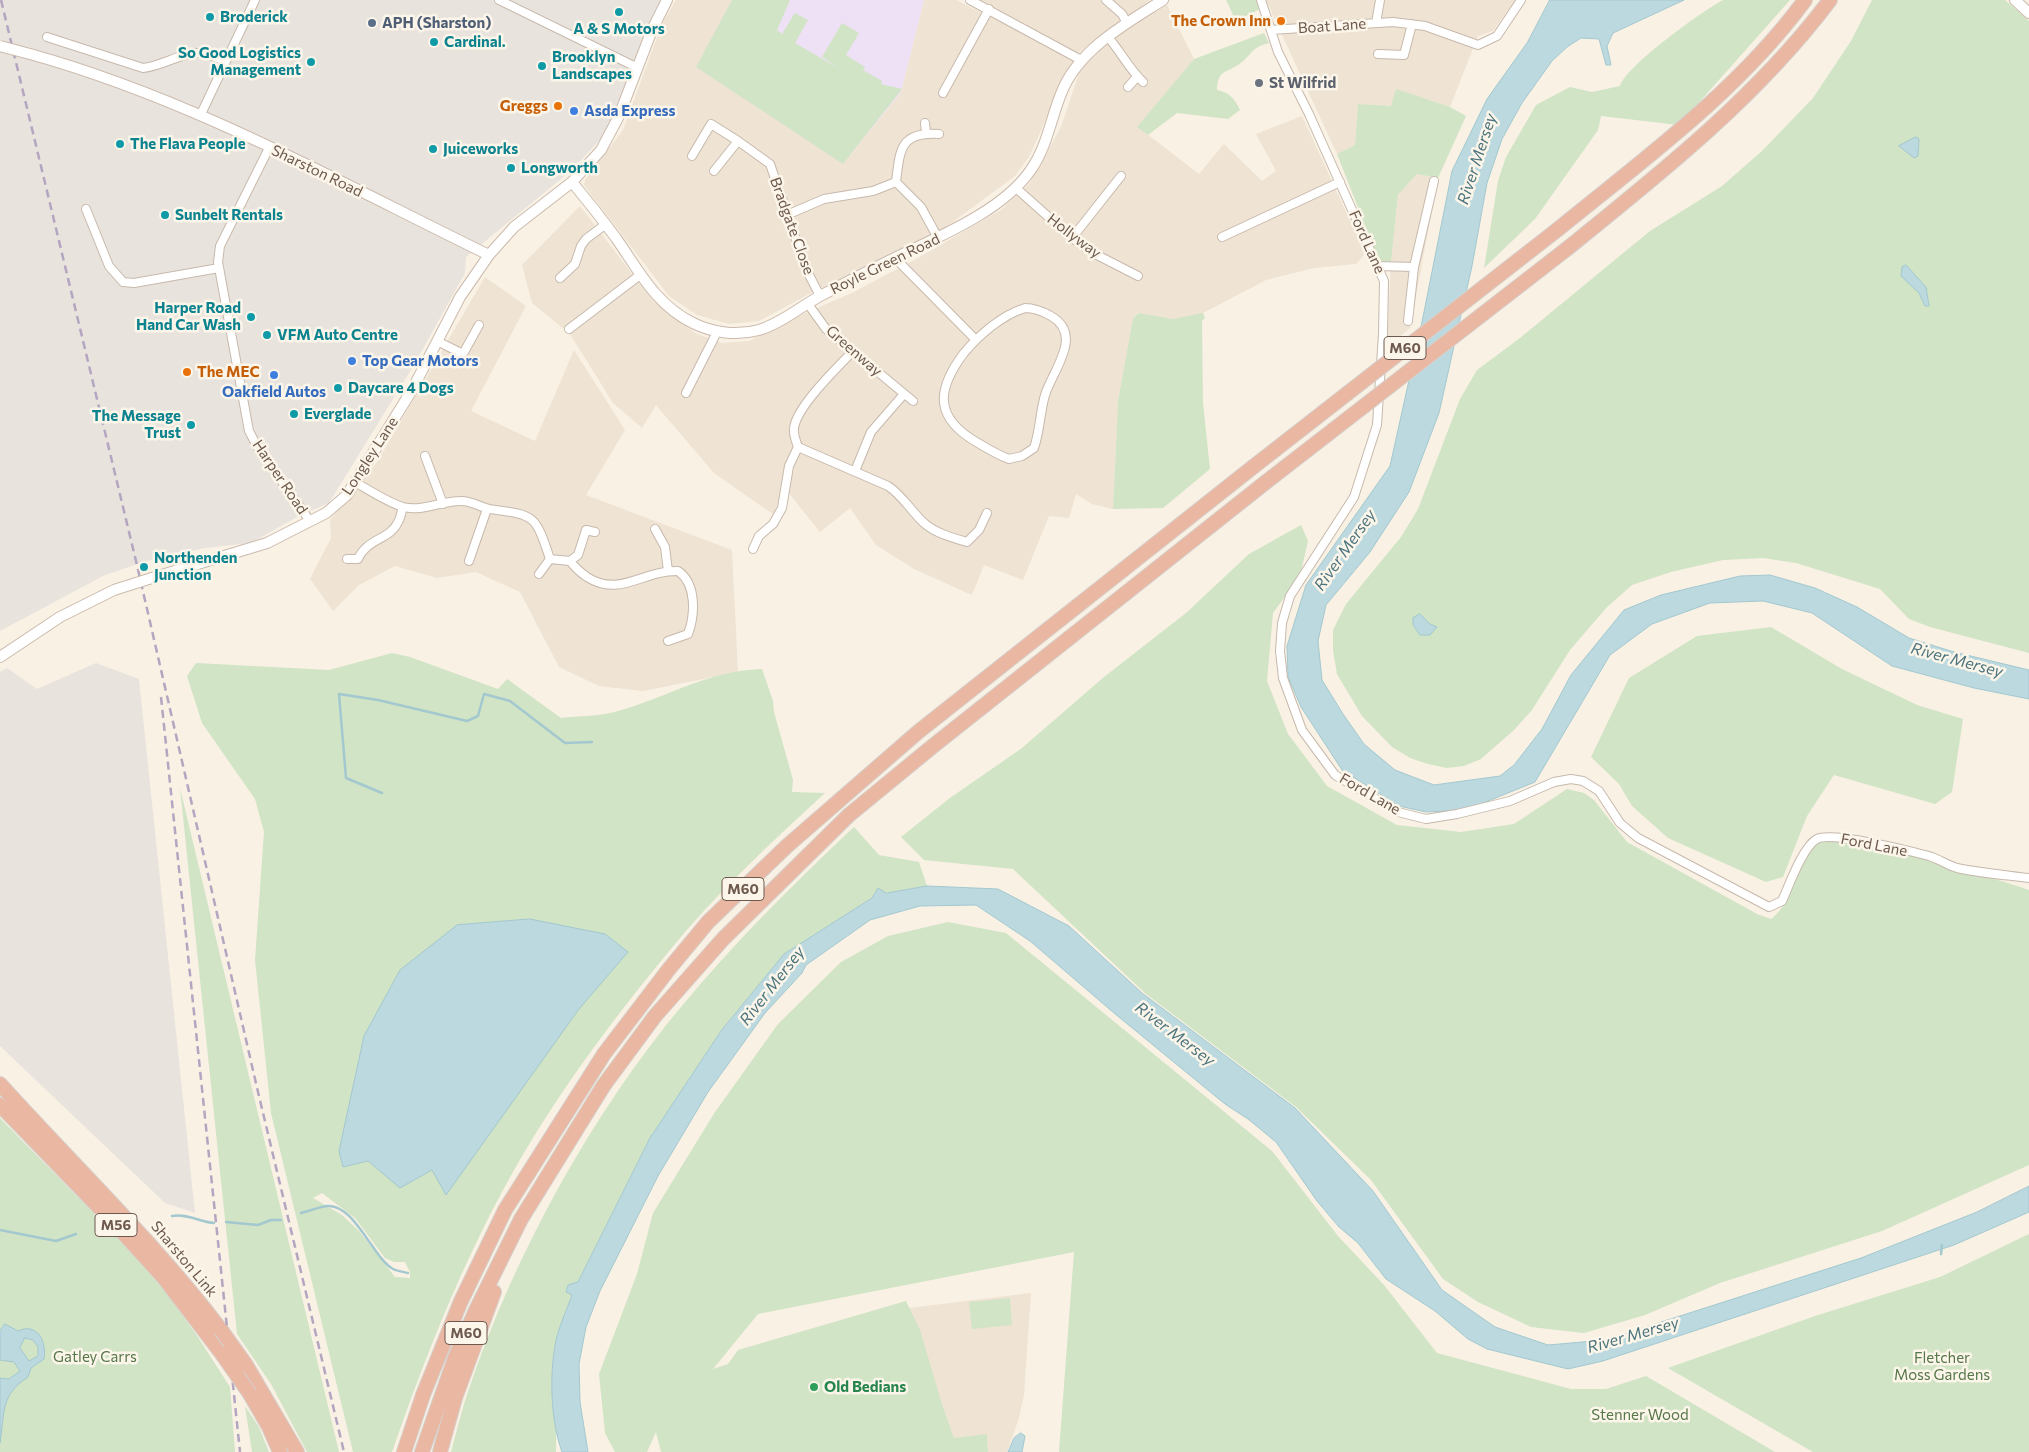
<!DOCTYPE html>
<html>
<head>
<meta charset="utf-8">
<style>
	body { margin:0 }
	canvas { display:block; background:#f8f1e4 }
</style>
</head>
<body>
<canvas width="2029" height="1452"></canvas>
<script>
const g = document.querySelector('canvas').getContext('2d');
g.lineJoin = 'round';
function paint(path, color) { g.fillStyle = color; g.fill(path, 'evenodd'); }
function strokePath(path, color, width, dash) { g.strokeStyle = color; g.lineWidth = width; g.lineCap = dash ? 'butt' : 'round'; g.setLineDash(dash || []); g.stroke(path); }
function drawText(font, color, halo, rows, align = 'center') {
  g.font = font + ' Commissioner,sans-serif'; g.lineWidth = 5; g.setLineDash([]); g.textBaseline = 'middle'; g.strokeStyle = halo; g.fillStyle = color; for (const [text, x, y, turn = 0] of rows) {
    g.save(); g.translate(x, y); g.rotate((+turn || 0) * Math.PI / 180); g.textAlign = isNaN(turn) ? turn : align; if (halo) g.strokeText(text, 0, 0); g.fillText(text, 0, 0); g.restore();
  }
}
const residential = new Path2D(`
	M676,0H732L697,67L848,158L901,92L924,0H956L1077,60L1060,89L1029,157L1015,176L946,227L811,293L759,321L729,324L697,315L669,296L584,185L585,180L623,130L662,24Z
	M975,0H1150L1078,53Z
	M1266,0H1515L1493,31L1478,36L1450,107L1396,90L1392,106L1358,104L1355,145L1337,154Z
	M1167,5L1194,59L1138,127L1199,174L1224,144L1262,181L1276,171L1256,134L1302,116L1364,251V255L1356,264L1314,268L1266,280L1203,313L1191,317L1173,319L1138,313L1133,318L1118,401L1113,509L1092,504L1076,494L1069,518L1049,516L1023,580L984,565L972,595L914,569L876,545L850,508L820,532L783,486L774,515L714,473L656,405L642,428L613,403L570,334L532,303L522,265L580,206L653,301L695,333L722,343L749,341L801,315L852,293L918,258L1001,210L1029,184L1061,127L1080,70L1113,38Z
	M1417,174L1438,178L1410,328L1387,347L1391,262L1398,195Z
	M485,277L526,306L471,411L535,441L574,350L625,430L586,495L732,550L738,672L643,691L599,686L559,667L520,592L476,572L437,578L395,566L359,585L333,611L310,579L331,538L330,520L377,462Z
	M1031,1293L1024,1395L1019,1418L1007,1452H988L987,1435L954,1438L909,1308Z`);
const industrial = new Path2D(`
	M0,0H665L607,132L573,169L466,257L465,273L414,365L329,503L295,518L251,543L205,548L146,561L103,576L0,631Z
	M96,663L139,679L195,1213L165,1203L0,1046V672L7,668L37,689Z`);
const education = new Path2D(`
	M732,0H924L901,92L843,164L696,67Z`);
const green = new Path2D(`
	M732,0H790L777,30L782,34L795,13L808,20L795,43L838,68L822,57L842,23L859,33L846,55L865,67L863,70L882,81L881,84L902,89L843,164L696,67Z
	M1226,0H1257L1260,9L1236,21Z
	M1723,0H1790L1679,125L1601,116L1598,130L1535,219L1484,268L1498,181L1506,157L1536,105L1570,87L1592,92L1620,86C1627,65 1701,12 1723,0Z
	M1872,0H2005L2029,21V653L1930,627L1909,619L1880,589L1796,563L1763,558L1723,560L1671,572L1632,585L1607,607L1570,650L1532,710L1514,730L1481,759L1464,766L1447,768L1428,764L1410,758L1392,747L1362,716L1337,674L1333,651V630L1346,604L1401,537L1418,509L1460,399L1477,370L1520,338L1650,231L1722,186L1762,151L1813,98L1851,41Z
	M1264,33L1269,43C1249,48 1252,56 1238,65C1224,74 1218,70 1217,90C1229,92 1235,99 1240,110L1228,119L1177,113L1148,135L1137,127L1194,59Z
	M1396,89L1450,107L1466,116L1438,178L1417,174L1398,195L1391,262L1379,261L1337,154L1355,145L1358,104L1391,106Z
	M1139,313L1173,319L1203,313L1205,318L1202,321L1203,403L1210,469L1163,508L1113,509L1118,401L1133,318Z
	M1301,525L1308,541L1300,576L1273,613L1267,681L1288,734L1327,786L1397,825L1461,832L1514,824L1567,789L1584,793L1594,800L1627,842L1757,914L1771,919C1797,900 1795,857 1818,842C1838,828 1999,880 2029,890V1165L1882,1231L1720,1283L1645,1315L1584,1333L1531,1327L1478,1302L1443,1279L1371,1180L1296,1107L1146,994L1013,869L924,860L901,837L950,798L1022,748L1104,677L1186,613L1249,554Z
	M1771,627L1842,669L1917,705L1963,719L1952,792L1935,804L1834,775L1807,816L1783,877L1766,882L1668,838L1632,806L1619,784L1591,757L1629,678L1697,636Z
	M392,653L410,657L498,689L507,679L561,718C579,716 601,716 618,711C669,697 706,671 762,669L773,701L774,712L793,780L792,792L825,793C771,843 716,893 670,950C628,1001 586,1055 550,1111C481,1216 433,1334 392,1452H353L271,1113L255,960L264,832L255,799L202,723L187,676L196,663L329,670ZM322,1193L355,1218L385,1258L394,1262H405L410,1272V1278L395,1277L359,1231L342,1215L313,1198Z
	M180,788L339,1452H307L271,1384L237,1334Z
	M854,827L879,855L919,862L927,886L886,893L878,889L872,898L784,954L721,1031L650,1138L578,1282L568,1285L566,1291L572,1295L557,1336L556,1452H451C457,1430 462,1408 470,1386C514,1256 592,1113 681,1007C734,943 793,884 854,827Z
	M948,922L1006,933L1272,1151L1338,1236L1384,1285L1437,1353L1571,1389H1606L1646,1376L1775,1452H1059L1074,1252L758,1314L713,1369L728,1364L738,1350L906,1301L920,1330L942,1404L954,1438L987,1434L988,1452H661L656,1432L647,1452H615L605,1433L599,1374L637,1274L653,1213L715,1112L778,1024L841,962L888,936Z
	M0,1118L125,1245L169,1296L196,1334L230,1387L235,1452H0Z
	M2029,1234V1452H1813L1668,1368L1815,1316L1940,1277Z
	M1010,1298L1012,1325L972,1329L969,1302Z
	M245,1406L259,1427L269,1452H252Z`);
const water = new Path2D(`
	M1550,0H1684L1613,33L1607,46L1611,65H1606L1599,39L1581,38L1567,47L1552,61L1522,103L1502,139L1487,183L1472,266L1439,413L1409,492L1370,552L1326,605L1318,641L1322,680L1343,714L1364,744L1395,770L1434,785L1500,776L1514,765L1542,729L1571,675L1624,610L1661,595L1740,576L1770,575L1815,588L1857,607L1909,638L1954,652L2029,670V699L1974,688L1892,666L1812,613L1763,601L1710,603L1652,624L1610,655L1535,782L1466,810L1426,812L1399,806L1342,770L1301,707L1288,677L1287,646L1306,585L1390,466L1423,317L1452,171L1487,99L1527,43Z
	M1916,137L1919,139L1918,156L1914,158L1899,146Z
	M1906,265L1926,287L1929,306H1925L1919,293L1901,276L1902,267Z
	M1420,614L1430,624L1437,627L1430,635H1420L1413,625V618Z
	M927,886L998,889L1069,926L1142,993L1295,1108L1373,1191L1442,1290L1495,1327L1548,1345L1605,1340L1861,1258L1977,1212L2029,1186V1212L1954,1245L1603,1361L1568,1369L1487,1349L1468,1339L1435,1311L1386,1279L1358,1243L1339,1227L1317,1201L1276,1142L1248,1119L1225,1104L1114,1013L1030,941L976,905L920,906L870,920L806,965L802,973L765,1013L708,1092L658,1176L600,1291L586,1327L579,1364L580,1402L588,1452H562C550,1419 549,1370 557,1336C561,1322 567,1309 572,1295L566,1292L568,1285L578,1282L650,1138L721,1031L784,954L872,898L878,888L886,893Z
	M530,919L605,934L628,952L579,1009L446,1195L432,1170L400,1188L368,1161L343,1167L339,1151L364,1036L400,970L457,925Z
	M5,1324L18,1331C37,1322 47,1341 44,1359L31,1368L28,1377C0,1395 5,1413 0,1443V1378L9,1379L20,1371L14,1362L0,1360V1331ZM25,1338L33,1340L38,1347V1356L29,1361L20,1348Z
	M1021,1433L1025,1436L1022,1452H1008L1014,1438Z`);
const stream = new Path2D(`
	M382,793L346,778L339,694L378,700L467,721L478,716L484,694L510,701L565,743L592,742
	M301,1213C309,1211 319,1207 327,1206C354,1203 373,1258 393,1269C397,1271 403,1272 408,1273
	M172,1216C186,1213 200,1222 214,1223
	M226,1222L258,1225L271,1220H281
	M0,1230L56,1241L76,1234
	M1941,1254L1942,1245`);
const street = new Path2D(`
	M499,0L638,68
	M970,0L1081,60
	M1106,0L1122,14L1127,23
	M1261,0L1278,52L1309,114L1384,281L1383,334L1377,425L1354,497L1290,596L1282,623L1280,651L1283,678L1302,730L1335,775L1398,812L1426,819L1457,814L1510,801L1554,782L1571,779L1583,781L1599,791L1620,823L1638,838L1769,907L1782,901C1789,886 1803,846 1817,839C1831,831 1910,851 1929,856C1939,859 1947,865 1957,868C1981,873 2005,875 2029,878
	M1376,23L1380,0
	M1271,30L1393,22L1425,26L1478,45L1497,36L1521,0
	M47,37L143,68C163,66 182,52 200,53C208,53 218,59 226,61
	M1108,37C1121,52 1129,69 1143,82
	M1378,54L1404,55L1412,24
	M1128,87L1137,77
	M943,93L989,9
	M201,114L255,0
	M925,123L926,133
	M738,141L770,164L807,271L820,296
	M269,148L220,246L218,262L249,431L258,448L310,521
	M692,156L711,124L738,141L714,171
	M1016,188L1072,238L1095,254L1138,276
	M86,209L109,266L123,282L134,283L219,268
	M789,214L824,199L873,191L896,182
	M1222,237L1340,182
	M938,238L921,207L896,182C900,149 900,132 939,134
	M1072,238L1121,176
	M895,258L975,339
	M1378,266L1414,267
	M560,278L575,264L581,246L586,239L606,224
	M808,304L826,329L913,401
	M1025,308C1035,308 1042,311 1051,316C1084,335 1053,370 1045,395C1040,412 1040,431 1034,448L1022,456L1009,459C998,455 988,449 978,443C934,418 936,390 964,353C979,335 1002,315 1025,308Z
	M1408,321L1414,267L1434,181
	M569,329L640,275
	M437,341L461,353L457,361
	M852,352C837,368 797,406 794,428C793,434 796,441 798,447L888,486C903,496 911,511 924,523C935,533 953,538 967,542L979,530L987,513
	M461,353L464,352L479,325
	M686,393L717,332
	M425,456L443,504
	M855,471L871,432L904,394
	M355,482C369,490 387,502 403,507C422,512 441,501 460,501C471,500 479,507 489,509C535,515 535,514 550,559L570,561C575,568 580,572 587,577C620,598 643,570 678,571C697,584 695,615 688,634L668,641
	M655,529L665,547L668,571
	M753,549L759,536L773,524L782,508L789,466L798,447
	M347,559H358C367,538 390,540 398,522C401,518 401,512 403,507
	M469,561L487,509
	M570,561L578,555L586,530L595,532
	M539,574L550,559`);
const secondary = new Path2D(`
	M2015,0L2029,13
	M30,54C192,99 339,182 489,255
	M572,182C587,200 602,219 616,238C639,271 656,305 693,323C713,333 737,336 759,330C782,323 801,306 822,295C847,282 872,269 897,257C940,236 1002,211 1030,171C1048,146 1051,116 1063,89C1081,48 1127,23 1163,0
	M155,577L267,543L326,513L347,495L412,390L460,297L489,255L514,227L572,182L601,150L619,116L652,30L667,0
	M0,657L60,617L114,590`);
const highway = new Path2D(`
	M1557,230C1644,159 1738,91 1805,0
	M1568,248C1661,173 1758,96 1830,0
	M0,1084C74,1166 154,1242 221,1330
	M0,1105L116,1225L164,1278L222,1354
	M246,1365L297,1452
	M250,1394L269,1427L280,1452
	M404,1452L423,1395L461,1301L505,1210L604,1054L669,969L708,922L787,846L918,732L1253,467
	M422,1452L455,1358L476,1310L521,1219L604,1085L655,1016L723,939L849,815L933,746L1266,482
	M440,1452L455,1398L494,1292`);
const rail = new Path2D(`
	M1,0L136,561L258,1092L344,1452
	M161,697L240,1452`);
const secondaryBridge = new Path2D(`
	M0,46L30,54
	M114,590L155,577`);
const highwayBridge = new Path2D(`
	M1253,467L1557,230
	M1266,482L1568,248
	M221,1330L246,1365
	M222,1354L250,1394`);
const markers = [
	[619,12,5,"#0f9aa8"],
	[210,17,5,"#0f9aa8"],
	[1281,21,5,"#e8710a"],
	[372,23,5,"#5c6f8a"],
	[434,42,5,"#0f9aa8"],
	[311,62,5,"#0f9aa8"],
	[542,66,5,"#0f9aa8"],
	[1259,83,5,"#6b7280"],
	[558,106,5,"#e8710a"],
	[574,111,5,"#3f7fe0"],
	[120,144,5,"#0f9aa8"],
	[433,149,5,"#0f9aa8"],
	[511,168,5,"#0f9aa8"],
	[165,215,5,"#0f9aa8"],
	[251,317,5,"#0f9aa8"],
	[267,335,5,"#0f9aa8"],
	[352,361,5,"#3f7fe0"],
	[187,372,5,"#e8710a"],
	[274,375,5,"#3f7fe0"],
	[338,388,5,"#0f9aa8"],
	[294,414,5,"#0f9aa8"],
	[191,425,5,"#0f9aa8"],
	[144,567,5,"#0f9aa8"],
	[814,1387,5,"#2e9e5b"]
];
const shields = [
	[1405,348,42],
	[743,889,42],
	[116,1225,42],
	[466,1333,42]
];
const shieldNames = [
	["M60",1405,348],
	["M60",743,889],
	["M56",116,1225],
	["M60",466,1333]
];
const cultureNames = [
	["Broderick",220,17],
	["A & S Motors",619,29,"center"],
	["Cardinal.",444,42],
	["So Good Logistics",301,53,"right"],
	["Management",301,70,"right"],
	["Brooklyn",552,57],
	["Landscapes",552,74],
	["The Flava People",130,144],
	["Juiceworks",443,149],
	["Longworth",521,168],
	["Sunbelt Rentals",175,215],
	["Harper Road",241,308,"right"],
	["Hand Car Wash",241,325,"right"],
	["VFM Auto Centre",277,335],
	["Daycare 4 Dogs",348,388],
	["Everglade",304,414],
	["The Message",181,416,"right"],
	["Trust",181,433,"right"],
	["Northenden",154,558],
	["Junction",154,575]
];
const foodNames = [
	["The Crown Inn",1271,21],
	["Greggs",548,106],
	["The MEC",197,372,"left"]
];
const serviceNames = [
	["APH (Sharston)",382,23]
];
const streetNames = [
	["Boat Lane",1332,26,-4],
	["Sharston Road",317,171,26],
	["Bradgate Close",792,226,70],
	["Hollyway",1074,236,37],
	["Ford Lane",1367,242,66],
	["Royle Green Road",885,264,-26],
	["Greenway",854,351,41],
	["Longley Lane",370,456,-57],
	["Harper Road",280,477,56],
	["Ford Lane",1370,794,30],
	["Ford Lane",1874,845,11],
	["Sharston Link",184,1259,50]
];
const worshipNames = [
	["St Wilfrid",1269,83]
];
const shopNames = [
	["Asda Express",584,111],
	["Top Gear Motors",362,361],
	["Oakfield Autos",274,392,"center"]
];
const parkNames = [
	["Gatley Carrs",95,1357],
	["Fletcher",1942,1358],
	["Moss Gardens",1942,1375],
	["Stenner Wood",1640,1415]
];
const leisureNames = [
	["Old Bedians",824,1387]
];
const waterNames = [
	["River Mersey",1477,159,-72],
	["River Mersey",1345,550,-55],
	["River Mersey",1957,660,15],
	["River Mersey",772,986,-52],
	["River Mersey",1175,1034,37],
	["River Mersey",1633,1335,-16]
];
paint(residential, '#efe3d3');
paint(industrial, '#e9e3de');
paint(education, '#eee1f5');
paint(green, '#d1e4c5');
paint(water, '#bbd9df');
strokePath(water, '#a3c8cf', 1);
strokePath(stream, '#a3c8cf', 2.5);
strokePath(street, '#c7b9ac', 10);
strokePath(secondary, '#ccbbad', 12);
strokePath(highway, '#d6d1cd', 16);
strokePath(street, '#fff', 8);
strokePath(secondary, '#fff', 10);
strokePath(highway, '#eab7a3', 14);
strokePath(rail, '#b4a5c0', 2.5, [8, 5]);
strokePath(secondaryBridge, '#ccbbad', 12, []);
strokePath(highwayBridge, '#d6d1cd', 16, []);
strokePath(secondaryBridge, '#fff', 10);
strokePath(highwayBridge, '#eab7a3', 14);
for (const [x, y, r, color] of markers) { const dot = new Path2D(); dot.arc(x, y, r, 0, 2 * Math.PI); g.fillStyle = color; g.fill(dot); strokePath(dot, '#fcf5e9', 2); }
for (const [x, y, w] of shields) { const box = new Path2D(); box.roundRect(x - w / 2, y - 11.5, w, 23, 4); g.fillStyle = '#fcf5e9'; g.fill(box); strokePath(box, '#6d594d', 1); }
drawText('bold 14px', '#6d594d', null, shieldNames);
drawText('bold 15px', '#0d838f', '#fcf5e9', cultureNames, 'left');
drawText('bold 15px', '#c56008', '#fcf5e9', foodNames, 'right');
drawText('bold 15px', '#4e5e75', '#fcf5e9', serviceNames, 'left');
drawText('15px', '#6d594d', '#fcf5e9', streetNames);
drawText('bold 15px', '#5b616d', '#fcf5e9', worshipNames, 'left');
drawText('bold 15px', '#366cbe', '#fcf5e9', shopNames, 'left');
drawText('15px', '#56774a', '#fcf5e9', parkNames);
drawText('bold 15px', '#27864d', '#fcf5e9', leisureNames, 'left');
drawText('italic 16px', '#4b747e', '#fcf5e9', waterNames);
</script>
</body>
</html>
